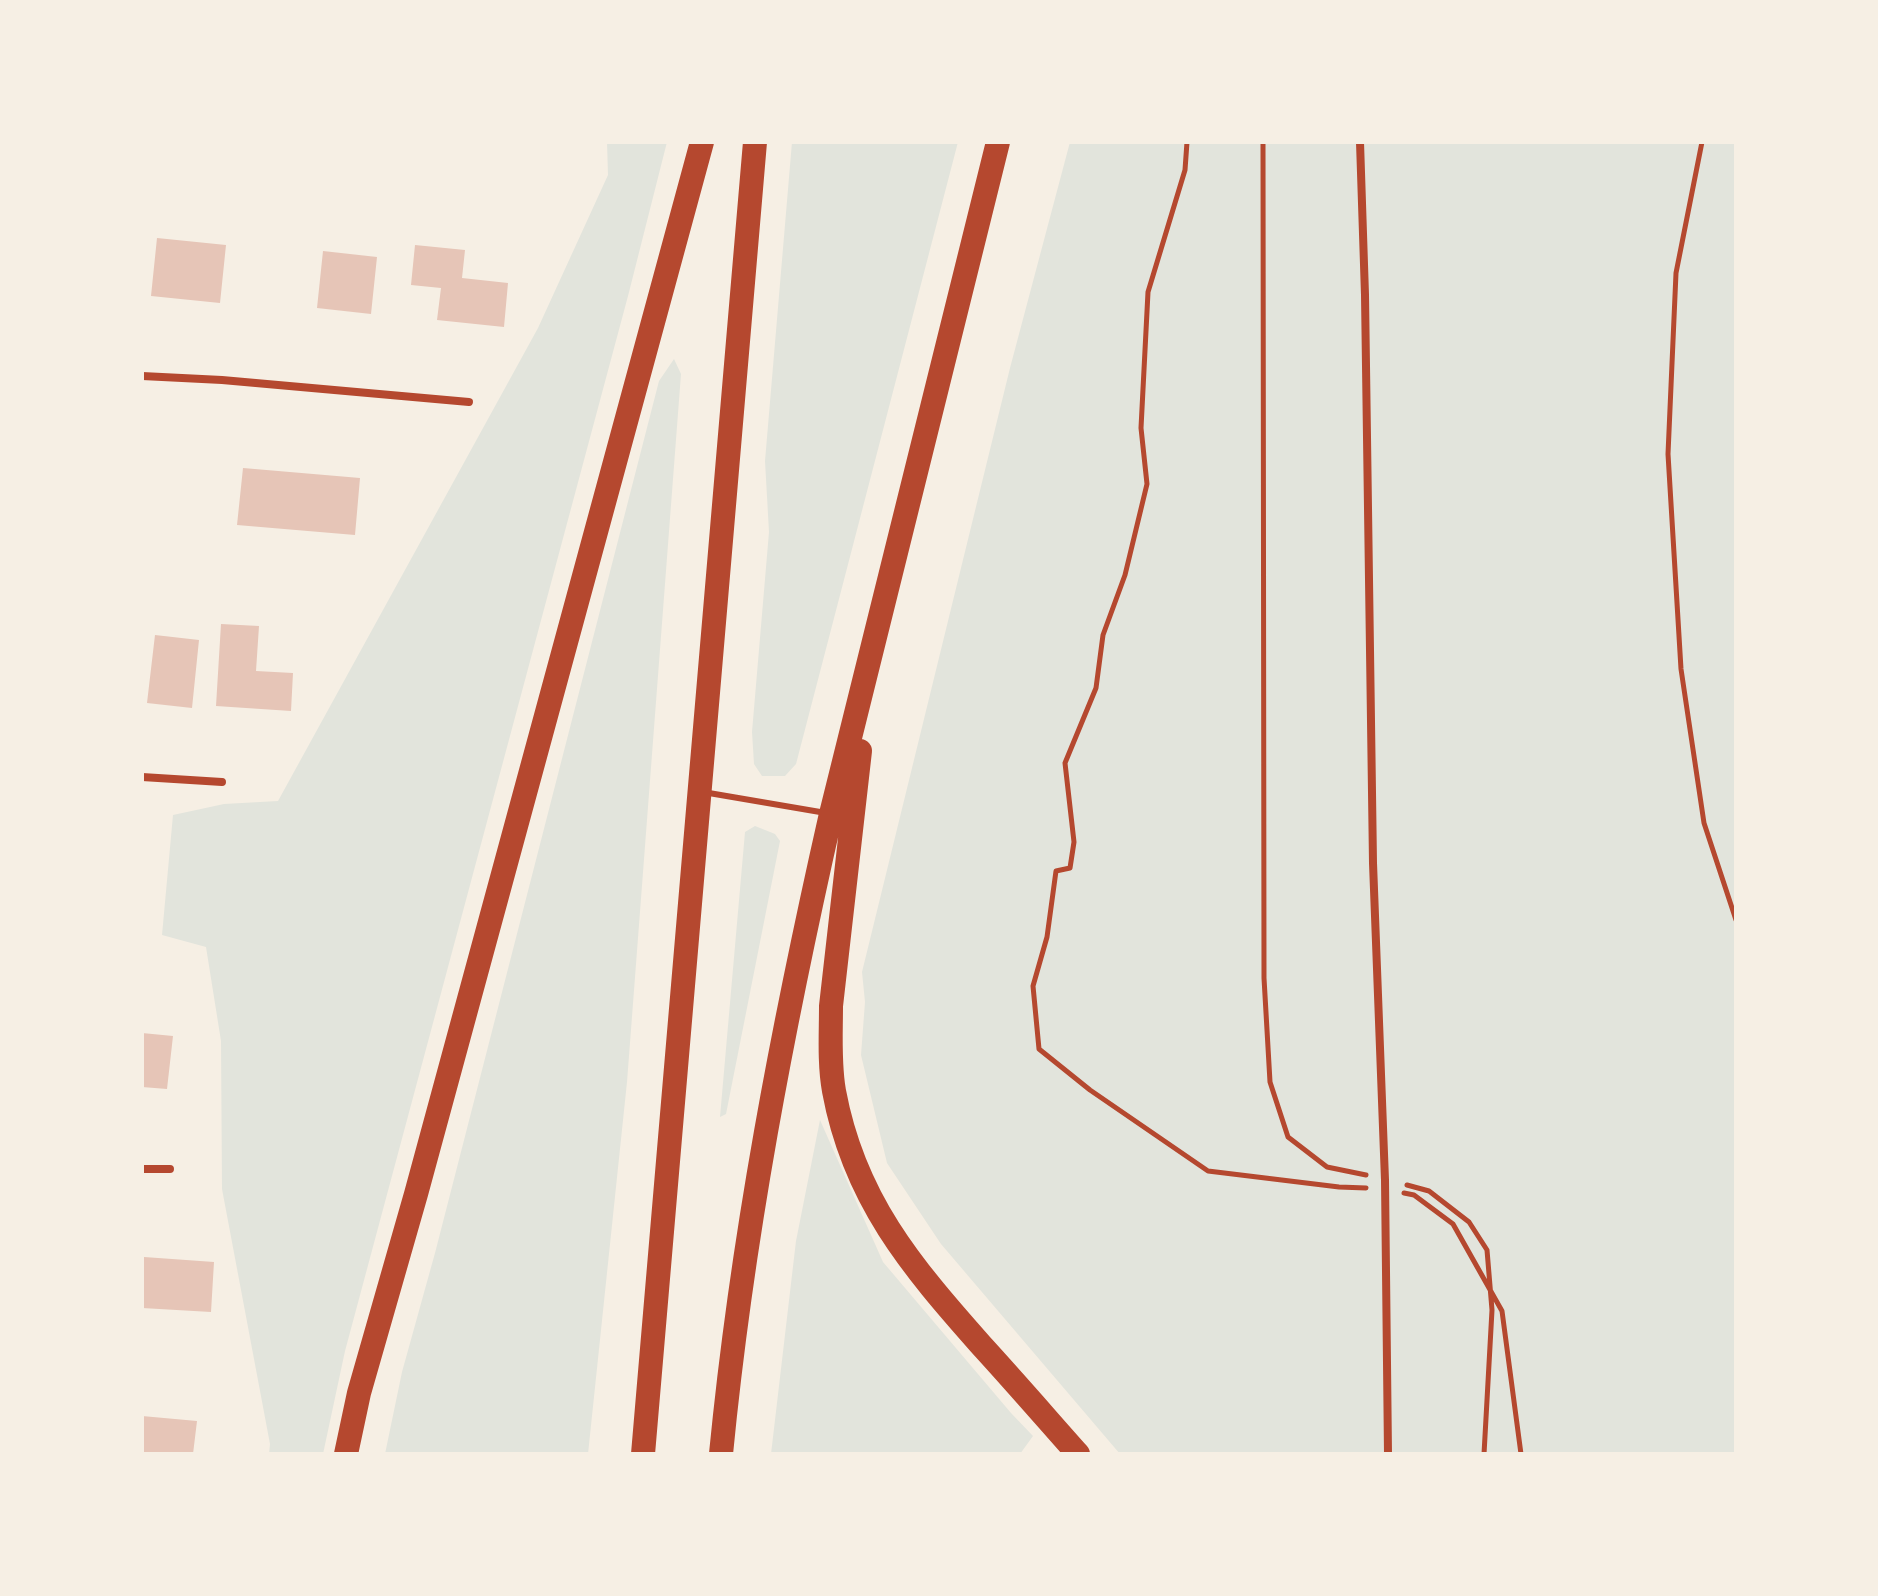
<!DOCTYPE html>
<html>
<head>
<meta charset="utf-8">
<style>
	body { margin:0 }
	#map { position:relative; width:1878px; height:1596px; overflow:hidden; background:#f6efe4; font-family:"Noto Serif",serif }
	canvas { display:block }
	.frame { position:absolute; inset:0; border:144px solid #f6efe4; pointer-events:none }
</style>
</head>
<body>
<div id="map">
<canvas width="1878" height="1596"></canvas>
<div class="frame"></div>
</div>
<script>
const g = document.querySelector('canvas').getContext('2d');
g.lineJoin = 'round';
function paint(path, color) { g.fillStyle = color; g.fill(path, 'evenodd'); }
function strokePath(path, color, width, dash) { g.strokeStyle = color; g.lineWidth = width; g.lineCap = dash ? 'butt' : 'round'; g.setLineDash(dash || []); g.stroke(path); }
const green = new Path2D(`
	M607,142H667L628,296L345,1351L323,1454H269L270,1444L222,1189L221,1041L206,947L162,935L173,815L224,804L278,801L538,328L608,175Z
	M792,142H958L796,764L785,776H762L754,764L752,732L769,532L765,461Z
	M1070,142H1736V1454H1120L941,1244L887,1163L861,1055L865,1002L862,972L1010,368Z
	M674,359L681,374L627,1082L588,1454H385L402,1372L435,1253L659,381Z
	M755,826L775,834L780,841L726,1114L720,1117L745,832Z
	M820,1120L883,1262L1011,1413L1033,1436L1020,1454L956,1452L771,1454L796,1241Z`);
const building = new Path2D(`
	M157,238L226,245L220,303L151,296Z
	M415,245L465,250L462,278L508,283L504,327L437,320L441,288L411,285Z
	M323,251L377,257L371,314L317,308Z
	M243,468L360,478L355,535L237,525Z
	M221,624L259,626L256,671L293,673L291,711L216,706Z
	M155,635L199,640L192,708L147,703Z
	M142,1033L173,1036L167,1089L142,1087Z
	M144,1257L214,1262L211,1312L142,1308Z
	M142,1416L197,1421L193,1454H142Z`);
const path = new Path2D(`
	M1187,142L1185,170L1148,292L1141,428L1147,484L1125,575L1103,635L1096,688L1065,763L1074,842L1070,868L1056,871L1047,937L1033,986L1039,1049L1090,1090L1208,1171L1339,1187L1366,1188
	M1263,142L1264,978L1270,1082L1288,1137L1327,1167L1366,1175
	M1702,142L1676,273L1668,454L1681,669L1704,823L1736,920
	M1407,1185L1429,1191L1469,1222L1487,1250L1492,1310L1484,1454
	M1404,1193L1414,1195L1453,1224L1502,1311L1521,1454`);
const service = new Path2D(`
	M703,792L826,813`);
const minor = new Path2D(`
	M1360,142L1365,295L1373,863L1385,1180L1388,1454
	M142,376L222,380L469,402
	M142,777L222,782
	M142,1169H170`);
const motorway = new Path2D(`
	M860,751L831,1006C831,1034 829,1063 834,1091C854,1199 911,1266 981,1345C1014,1381 1046,1418 1078,1454
	M346,1454L359,1393L416,1194L702,142
	M643,1454L755,142
	M721,1454C742,1238 783,1026 831,814L998,142`);
paint(green, '#e2e4dc');
paint(building, '#e6c5b7');
strokePath(path, '#b5482f', 5);
strokePath(service, '#b5482f', 6);
strokePath(minor, '#b5482f', 8);
strokePath(motorway, '#b5482f', 24);
</script>
</body>
</html>
